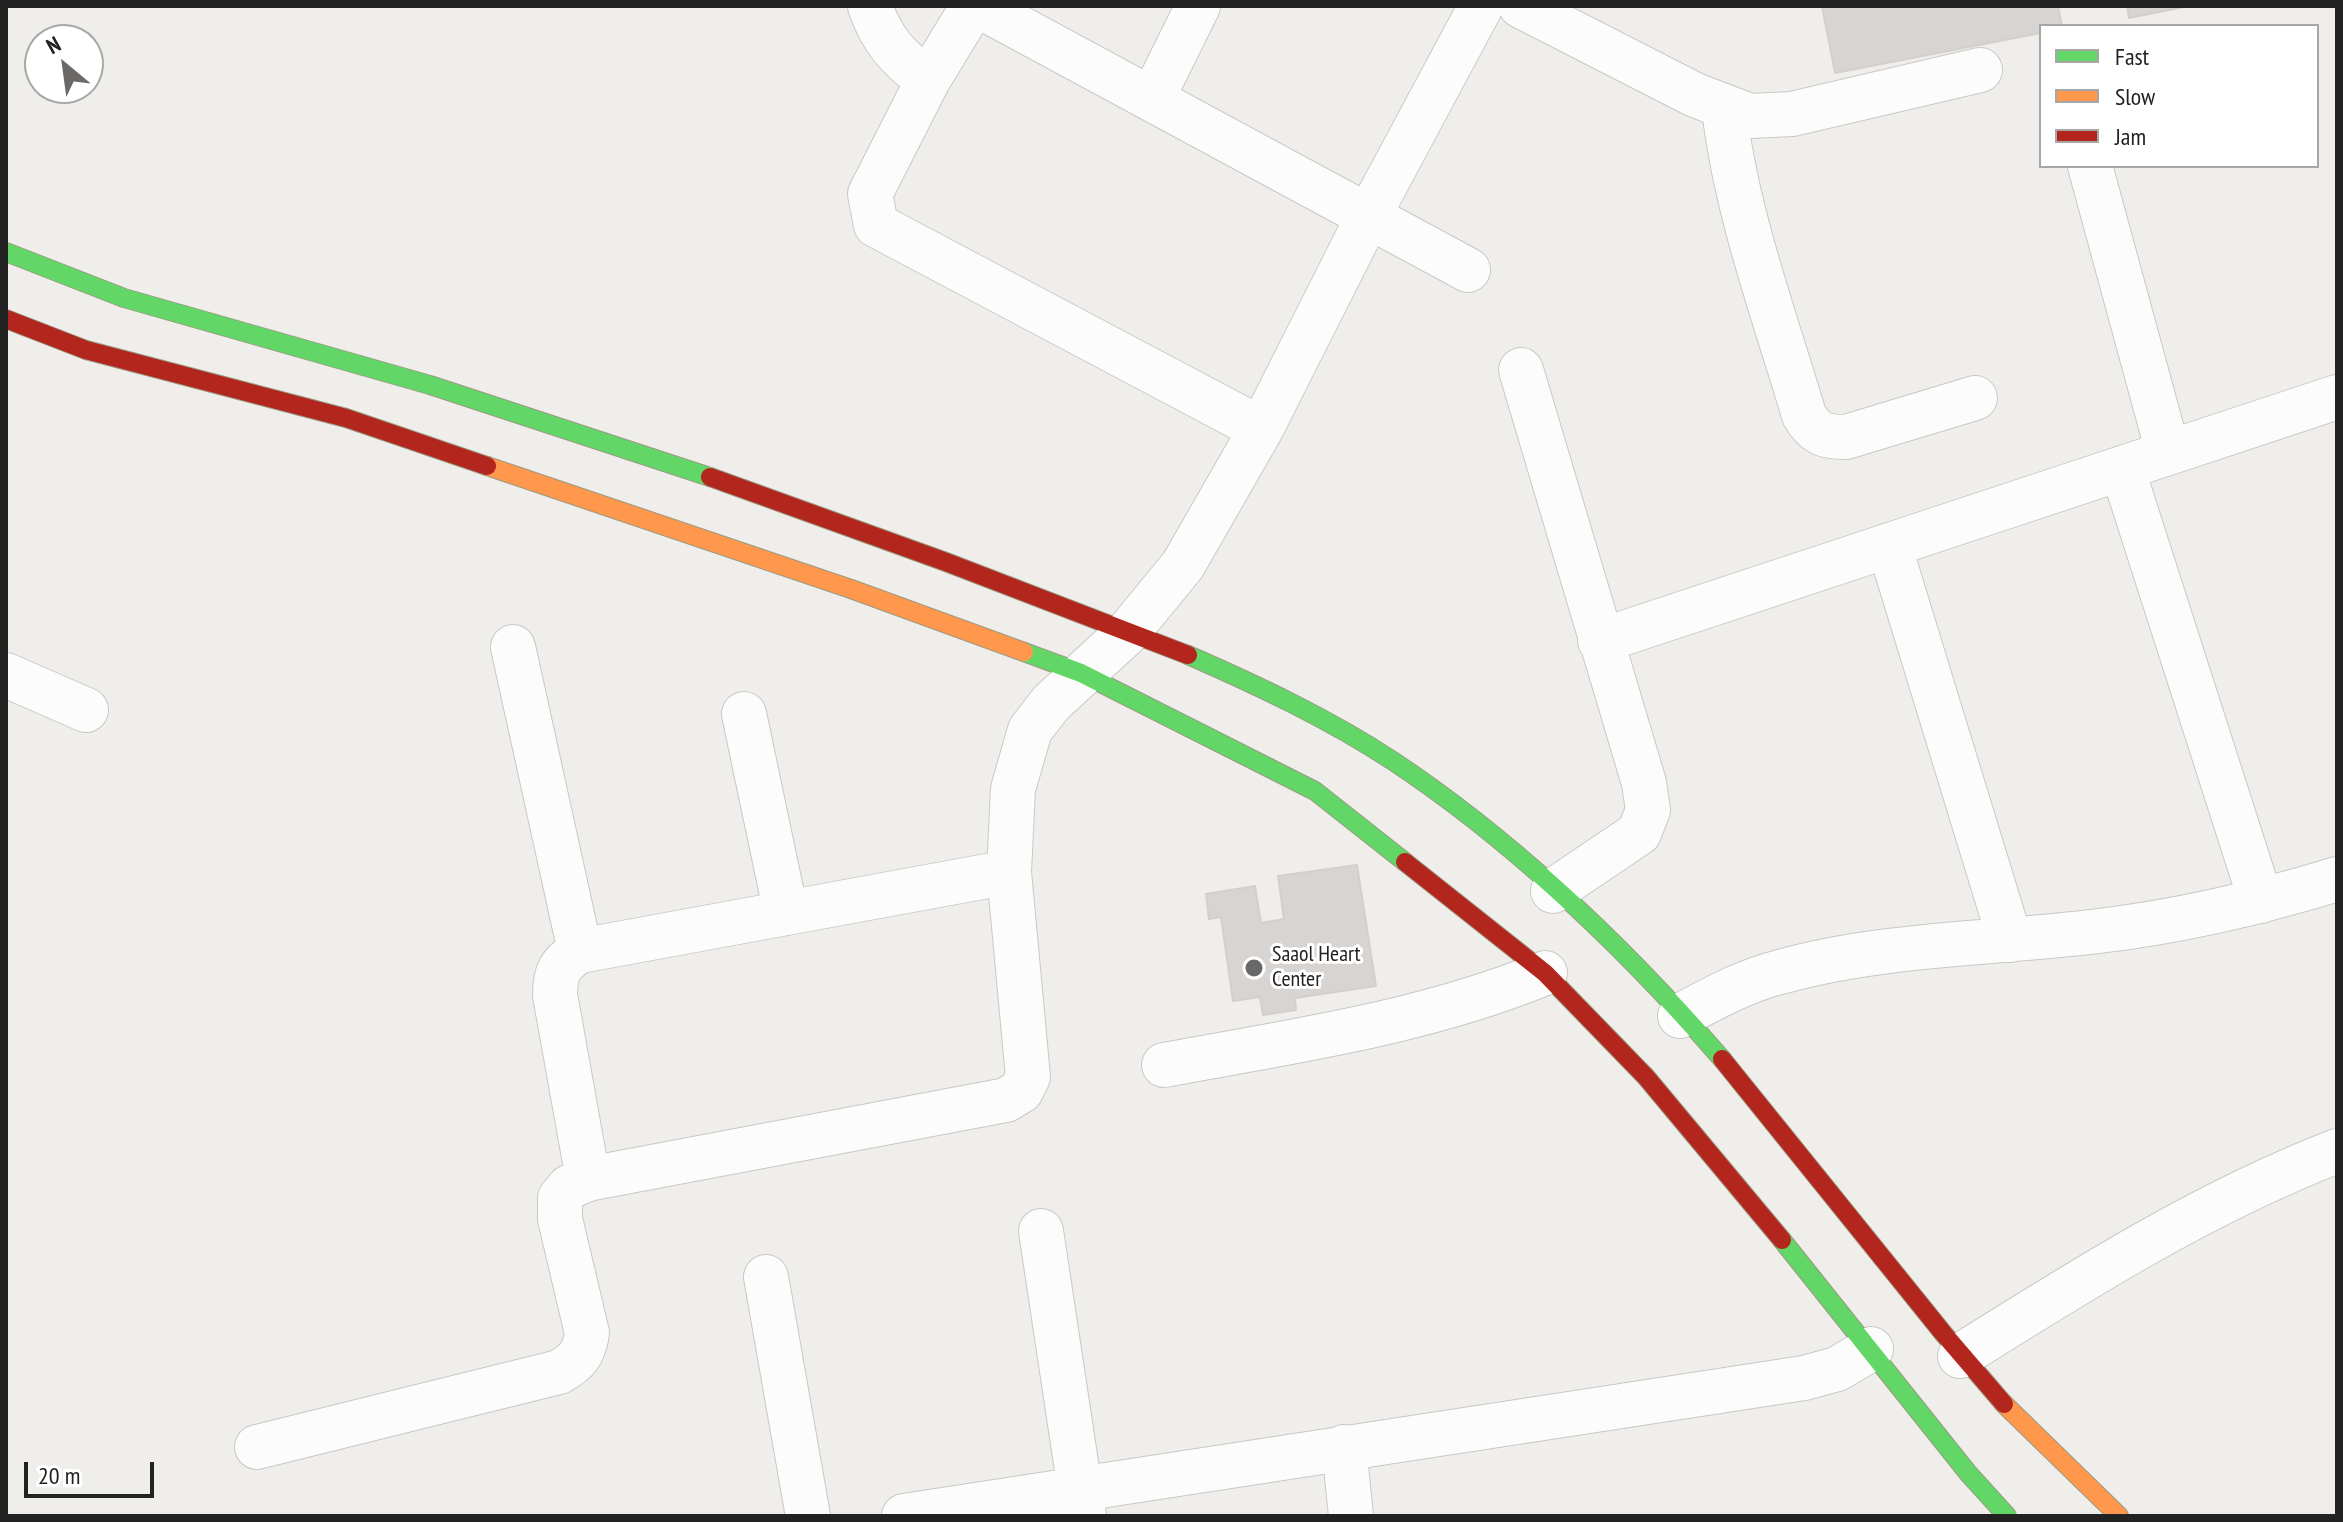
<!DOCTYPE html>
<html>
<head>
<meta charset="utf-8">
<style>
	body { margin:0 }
	#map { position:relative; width:2343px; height:1522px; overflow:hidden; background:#f0eeeb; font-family:"PT Sans Narrow",sans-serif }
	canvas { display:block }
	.frame { position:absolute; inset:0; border:8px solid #222; pointer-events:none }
	.legend { position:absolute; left:2039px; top:24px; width:280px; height:144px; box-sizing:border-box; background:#fff; border:2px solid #a7a7a7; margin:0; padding:10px 14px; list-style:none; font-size:24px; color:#222 }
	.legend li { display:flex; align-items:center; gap:16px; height:40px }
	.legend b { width:40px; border:2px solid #a7a7a7 }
	.north { position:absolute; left:24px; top:24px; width:80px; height:80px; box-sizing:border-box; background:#fff; border:2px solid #a7a7a7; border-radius:50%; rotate:331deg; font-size:22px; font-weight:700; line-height:32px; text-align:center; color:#222 }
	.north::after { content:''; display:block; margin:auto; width:28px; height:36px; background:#6a6968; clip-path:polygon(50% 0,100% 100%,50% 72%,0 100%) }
	.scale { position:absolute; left:24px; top:1462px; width:130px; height:36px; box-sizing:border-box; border:4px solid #222; border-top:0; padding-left:10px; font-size:24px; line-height:28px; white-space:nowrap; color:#222; -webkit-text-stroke:6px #fff; paint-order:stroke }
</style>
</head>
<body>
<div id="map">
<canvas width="2343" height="1522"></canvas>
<div class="frame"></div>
<ul class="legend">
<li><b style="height:10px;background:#63d668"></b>Fast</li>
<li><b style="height:10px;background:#ff974d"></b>Slow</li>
<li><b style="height:10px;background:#b3261e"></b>Jam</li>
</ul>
<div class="north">N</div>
<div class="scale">20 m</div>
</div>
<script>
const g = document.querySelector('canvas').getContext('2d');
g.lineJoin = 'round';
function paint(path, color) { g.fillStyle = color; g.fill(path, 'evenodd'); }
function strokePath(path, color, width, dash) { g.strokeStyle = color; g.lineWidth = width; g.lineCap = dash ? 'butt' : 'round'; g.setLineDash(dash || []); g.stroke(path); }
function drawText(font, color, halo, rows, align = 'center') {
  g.font = font + ' "PT Sans Narrow",sans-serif'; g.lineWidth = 6; g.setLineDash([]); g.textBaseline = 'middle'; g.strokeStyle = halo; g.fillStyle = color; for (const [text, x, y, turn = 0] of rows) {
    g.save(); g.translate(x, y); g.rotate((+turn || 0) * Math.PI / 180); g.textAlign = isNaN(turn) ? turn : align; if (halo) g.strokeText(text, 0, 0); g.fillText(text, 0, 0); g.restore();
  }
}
const building = new Path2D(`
	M1822,6H2058L2062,26H2041V33L1835,73Z
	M2127,6H2189L2129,18Z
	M1357,865L1376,986L1295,998L1296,1010L1263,1015L1260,997L1233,1001L1221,917L1209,919L1206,894L1255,886L1261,923L1284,919L1278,876Z`);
const street = new Path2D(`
	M870,6C882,41 899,59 928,80
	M973,6L928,80L870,194L876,225L1261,429
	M979,6L1468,270
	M1521,6L1695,95L1750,116L1792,114L1980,70
	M1152,99L1198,6
	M1724,108C1736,213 1774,314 1804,415C1815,434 1824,437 1846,437L1975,398
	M2090,166L2168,452
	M1521,370L1644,783L1648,810L1639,833L1553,891
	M2122,468L2261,901
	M1889,545L2010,940
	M1600,641L2337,397
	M513,647L580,951
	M6,675L86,710
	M744,714L786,913
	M1680,1016C1712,999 1744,981 1780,972C1883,943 1993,944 2099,931C2181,921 2259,903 2337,879
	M1164,1065C1293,1041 1423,1023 1545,973
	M588,1179L555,995C555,972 560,963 580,951L1009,872
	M1041,1231L1084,1516
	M766,1277L808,1516
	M1960,1356C2081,1280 2203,1203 2337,1151
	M257,1447L559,1372C577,1362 584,1354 587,1333L560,1219V1198L569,1187L588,1179L1006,1100L1021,1091L1028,1077L1009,872L1013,789L1030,730L1051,703L1128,632L1183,565L1261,429L1368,217L1481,6
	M1344,1447L1351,1516
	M904,1516L1804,1378L1837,1369L1871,1349`);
const fast = new Path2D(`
	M6,252L124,298L430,385L710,477
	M1024,652L1081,673L1315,791L1405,862
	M1188,655C1259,686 1329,719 1393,761C1515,842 1626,949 1722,1059
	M1782,1240L1968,1473L2007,1516`);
const slow = new Path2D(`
	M487,466L851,589L1024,652
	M2004,1404L2119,1516`);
const jam = new Path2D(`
	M6,319L86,350L346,418L487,466
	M710,477L946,562L1188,655
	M1405,862L1545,973L1646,1077L1782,1240
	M1722,1059L1943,1333L2004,1404`);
const markers = [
	[1254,968,10,"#6a6968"]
];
const poiNames = [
	["Saaol Heart",1272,955],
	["Center",1272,980]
];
paint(building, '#d7d4d2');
strokePath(building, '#d3d0cc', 2);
strokePath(street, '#c9c8c7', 46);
strokePath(fast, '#999a82', 20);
strokePath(slow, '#999a82', 20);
strokePath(jam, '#999a82', 20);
strokePath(street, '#fdfcfc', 44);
strokePath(fast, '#63d668', 18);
strokePath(slow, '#ff974d', 18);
strokePath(jam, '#b3261e', 18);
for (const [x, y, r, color] of markers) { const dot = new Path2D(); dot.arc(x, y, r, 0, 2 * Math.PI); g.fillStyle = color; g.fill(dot); strokePath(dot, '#fff', 3); }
drawText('22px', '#222', '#fff', poiNames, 'left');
</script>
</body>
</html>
